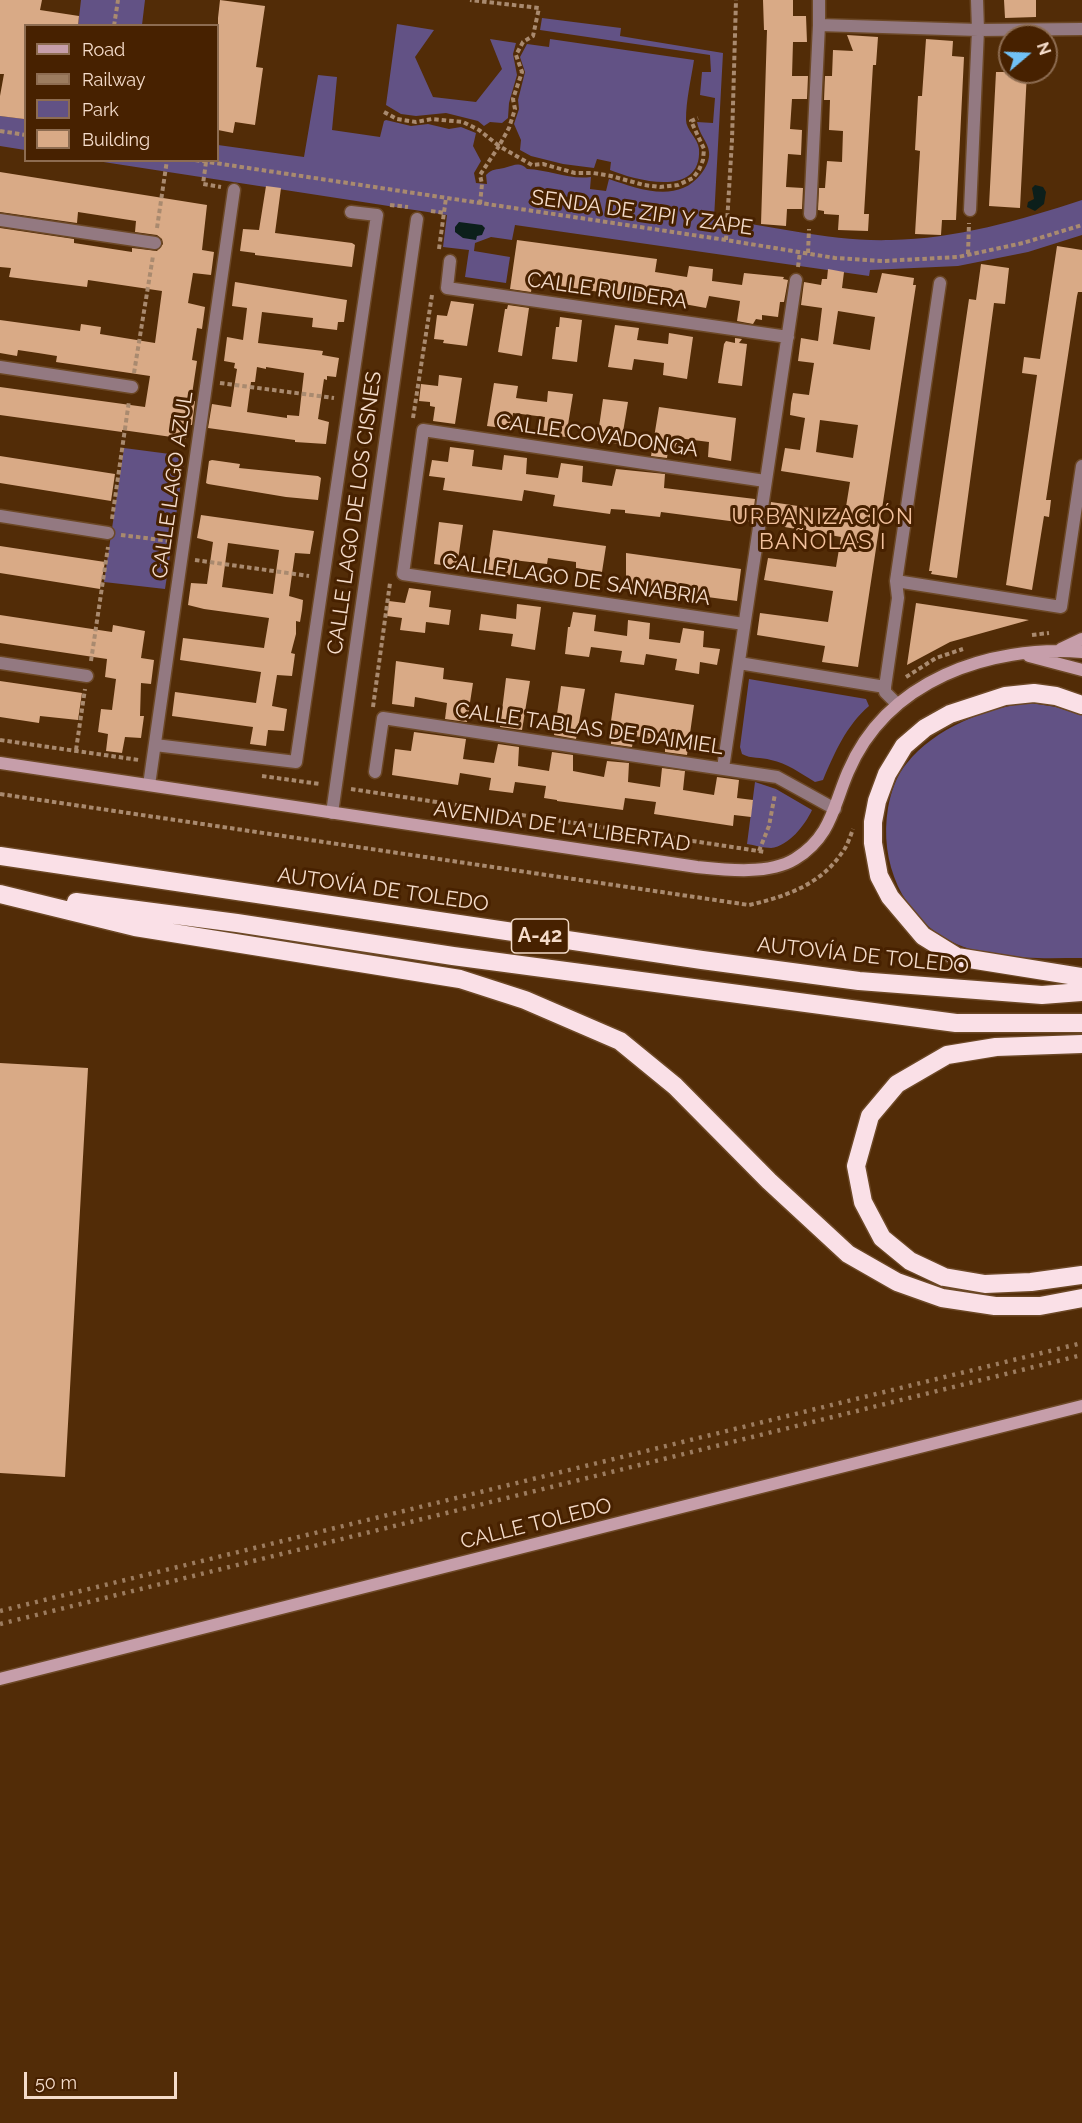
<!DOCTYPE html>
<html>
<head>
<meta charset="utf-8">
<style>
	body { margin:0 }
	#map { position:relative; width:1082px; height:2123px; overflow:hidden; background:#522c07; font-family:Raleway,sans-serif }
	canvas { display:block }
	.legend { position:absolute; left:24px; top:24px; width:195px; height:138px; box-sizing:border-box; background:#472100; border:2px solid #8d6c51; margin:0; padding:8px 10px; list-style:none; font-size:18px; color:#f5dcca }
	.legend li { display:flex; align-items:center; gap:12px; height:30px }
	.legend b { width:30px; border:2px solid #8d6c51 }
	.north { position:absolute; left:998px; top:24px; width:60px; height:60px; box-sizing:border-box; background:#472100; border:2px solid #8d6c51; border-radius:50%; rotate:71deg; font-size:16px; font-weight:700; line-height:24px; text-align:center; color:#f5dcca }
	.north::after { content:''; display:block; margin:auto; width:21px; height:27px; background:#71c1f5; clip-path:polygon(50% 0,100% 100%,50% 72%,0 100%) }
	.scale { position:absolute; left:24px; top:2072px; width:153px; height:27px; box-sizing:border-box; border:3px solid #f5dcca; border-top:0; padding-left:8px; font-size:18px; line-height:21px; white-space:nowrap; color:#f5dcca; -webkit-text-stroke:4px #472100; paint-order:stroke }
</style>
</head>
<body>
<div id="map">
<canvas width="1082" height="2123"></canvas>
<ul class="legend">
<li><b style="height:8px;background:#c69eaa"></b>Road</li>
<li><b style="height:8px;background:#9c7c5f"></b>Railway</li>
<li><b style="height:16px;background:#625285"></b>Park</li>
<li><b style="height:16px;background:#d9aa86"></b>Building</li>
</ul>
<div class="north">N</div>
<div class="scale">50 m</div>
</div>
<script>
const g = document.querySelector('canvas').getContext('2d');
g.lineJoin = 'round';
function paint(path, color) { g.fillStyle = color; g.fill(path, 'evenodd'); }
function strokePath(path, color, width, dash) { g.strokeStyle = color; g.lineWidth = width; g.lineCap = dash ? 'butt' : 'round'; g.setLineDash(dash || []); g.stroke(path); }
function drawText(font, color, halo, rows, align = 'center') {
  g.font = font + ' Raleway,sans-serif'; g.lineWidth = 6; g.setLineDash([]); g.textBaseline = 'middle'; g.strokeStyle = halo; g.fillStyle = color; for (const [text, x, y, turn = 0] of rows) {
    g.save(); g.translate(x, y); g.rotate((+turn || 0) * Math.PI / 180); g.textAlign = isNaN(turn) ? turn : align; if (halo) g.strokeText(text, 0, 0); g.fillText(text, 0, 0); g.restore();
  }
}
const green = new Path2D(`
	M81,0H145L142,25L78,26Z
	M542,18L621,28L620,36L723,53L714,219C772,225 831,242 891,240C955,239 1021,220 1082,200V235L1028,252L958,266L870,270L869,276L515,225L512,240L491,237L475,243L474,251L510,257L506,283L465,277L469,250L443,247L447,215L97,161L218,160V145L304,157L318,75L337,77L332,130L380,137L384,121L386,120L411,126L428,124L449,129L461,127L476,133L473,146L481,161L474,173L476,183L487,184L486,175C493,168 496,170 504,168C514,166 519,161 527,169C550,170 569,180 591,177L590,189L606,191L609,179C638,189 678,204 701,174C706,168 710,159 709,152C708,142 699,134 697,122L713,123L715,98L700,95L702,72H711L710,55L540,30Z
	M397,24L434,30L415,57L433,97L476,102L502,69L490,39L516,43L513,54L517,75L509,103L508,118L502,123L490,122L484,126L478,121L446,113L416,116L401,114L386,105Z
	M550,39L694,60C691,80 686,100 686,120C686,130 698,138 699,149C702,198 637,181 610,170L611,162L597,159L594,168L563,164L531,156L520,150L521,140L514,124L519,109L518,100L525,72L520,57L527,44L549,47Z
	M0,116L25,119V150L0,146Z
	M124,448L185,456L165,589L104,582Z
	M749,679L866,699L869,706C846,726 835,752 823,780L815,782C800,773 787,763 771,760C761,757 751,759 742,754L740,747Z
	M1031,703L1056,707L1082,715V958C1039,958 991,961 952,942C902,917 879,862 888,808C891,792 896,776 907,763C934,729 988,706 1031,703Z
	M755,782L776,789L812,810C805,825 789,846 771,848C764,848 754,845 747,844Z`);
const water = new Path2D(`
	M1035,185L1043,187L1046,192L1044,204L1035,211L1027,207L1028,202L1034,199L1032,188Z
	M459,222L482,225L485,228L482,235L477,236L476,240L463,238L455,232V227Z`);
const building = new Path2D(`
	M0,0H42L40,10L79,16L78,26H26V107L24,119L0,116V96L4,74H0Z
	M220,0L265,6L256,67L263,68L255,125L235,122L233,133L218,130V18Z
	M763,0H793V16H806L807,42H793L792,76H808L807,99H792L790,129L802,130L801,155L788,154L786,187L803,188L802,209H787L786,226L761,224L767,30H764Z
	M1004,0H1036V17L1005,18Z
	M847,35L878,37L876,65H873L864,214H869L868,231L838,230L839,215L824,214V211L818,210L819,188H825L827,161L842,162L843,131L829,130L830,100H824L825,76H832L833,50L853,51Z
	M926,39L953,41L952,56L964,57L956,220H942L941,235L915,234L920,151L915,150L918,96H922Z
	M996,72H1027L1020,208L989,206Z
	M0,172L207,205L202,250L214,252L211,275L193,273L188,303L205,307L202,329L197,328L192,360L197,361L191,401H195L192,425H188L186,439L122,430V432L0,415V387L145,407L150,376L56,362L57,356L38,353L18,350L17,356L0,353V320L80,331L81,324L101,327L100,334L155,343L162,291L88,280L87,287L9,277L11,268L0,267V228L74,239V243L132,252V248L157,251L163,244L162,239L157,235L135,232L136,221L78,212L77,223L0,212Z
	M266,186L281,188L275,233L352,243L355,245L352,267L255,255V253L240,251L243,229L259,230Z
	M517,240L657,259L655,272L687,277L689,266L713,269L712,281L742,285L744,273L784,277L783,279L788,280L784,302H780L778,317L762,315V320L756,319L753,324L737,321L740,301L709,296L706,308L684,304L685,292L654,288L652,300L561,286L562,277L534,273L531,292L510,289Z
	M1057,246L1082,250V292H1078L1077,296L1046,500H1051L1049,517L1044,516L1032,590L1006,585L1037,375L1022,373L1024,357L1040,359Z
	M981,264L1009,268L1005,304L994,303L957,578L931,574L932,571H929L969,299L976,300Z
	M828,269L844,272L842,288L877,293L882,273L914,278L913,285H916L858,667L822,662L825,646L757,635L760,613L828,622L833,591L764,580L768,558L836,567L841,537L768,524L771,502L845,513L850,482L781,471L785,448L800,450L805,418L790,415L791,403L793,393L809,395L814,363L798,361L801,338L818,341L822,308L801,305L804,282L821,285L822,279H827ZM838,311L875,317L870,350L833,344ZM820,420L858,425L853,458L816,452Z
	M235,282L347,300L344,322H338L337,330L312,327L313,318L262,312L258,343L323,351L322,355L339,358L336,377L327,376V380L324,379L318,419L329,422L326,444L295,442V440L208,428L212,404L231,407L237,369L234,368L235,363L224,361L227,337L243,340L247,308L232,306ZM257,367L266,369V367L304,373L299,416L287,415V418L247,412L251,382H255Z
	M451,301L474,304L467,346L443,343L444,340L434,339L437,315L447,316Z
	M508,305L529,308L522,356L498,352L505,309H507Z
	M560,317L582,320L577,362L552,359L556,327H559Z
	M615,325L639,328L637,340L668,344L669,333L693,337L687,379L663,375L664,363L634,359L632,370L608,367Z
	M735,338L742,339L739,343L747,344L742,386L718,383L724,344L726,341L735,343Z
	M439,375L462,378L455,424L433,421L435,407L430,406V402L419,401L421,384L438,386Z
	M494,383L518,386L516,398L531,400L547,402L548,391L573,394L566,437L543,434L545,417L513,413L511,429L487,426Z
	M603,399L628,402L621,444L597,441Z
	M659,407L736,418L731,461L708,457L709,442L678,438L675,453L668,451L667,458L651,456Z
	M450,447L474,450L472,466L502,470L504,455L527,458L526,474L558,478L561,463L583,466L582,482L612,486L616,469L665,474L664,488L755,499L752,522L745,521V523L661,512L660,517L625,513V510L611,509L610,514L553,506L555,495L524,490L522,501L443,490L445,478L429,476L432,460L448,462Z
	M0,456L115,474L111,501L0,483Z
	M212,460L240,464L239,468L318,476L321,478L318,500L286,497L208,484L206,483L209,461Z
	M201,515L314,531L310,554L295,553L289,596L303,600L302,610L300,622L296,621V634L291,653L295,654L292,676L277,675L272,706L287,709L284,731L268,730L266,746L250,744L253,727L172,716L175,692L256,703L261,672L180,660L183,638L264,648L269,618L204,609L188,605L191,583L207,584L213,542L197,538ZM228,543L279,550L273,594L222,587Z
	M439,522L463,525L457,567L434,564Z
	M493,530L606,546L602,572L576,568V562L548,558L547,564L513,560L510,575L487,572Z
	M0,546L105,562L100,589L0,573Z
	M626,553L741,569L737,601L626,586Z
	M409,588L431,591L429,607L451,610L449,625L426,622L425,633L400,630L402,618L387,616L389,601L405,603Z
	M916,603L1029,620L950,642L907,665Z
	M517,604L541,607L535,650L511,646L513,634L479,630L481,614L516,619Z
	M573,612L596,615L594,631L627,636L628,620L650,623L649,639L680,643L683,628L704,631L703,647L720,649L717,665L700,662L699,674L675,670L677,659L646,654L644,665L620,662L622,651L591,647L589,657L565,654L568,627H570Z
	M0,615L112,632L113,625L145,631L141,658L154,660L151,684L141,683L140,716H144L141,738L125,737L122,753L106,751L108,734L98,732L101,709L112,710L116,679L105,677L107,659L0,643Z
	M396,661L444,668L443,679L473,683L467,722L445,719L447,703L415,697L414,707L392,704Z
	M506,678L530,681L522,730L500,727Z
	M0,681L82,693L78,720L40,716L39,723L0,717Z
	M561,686L585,689L576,739L554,735Z
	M615,693L694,705L687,755L665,752V741L634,736L632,747L611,744V721Z
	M414,732L466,739L463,759L494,763L498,744L519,747L518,766L549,771L552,752L573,755V771L604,777L607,761L629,763L628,782L660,787L662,768L685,771L683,790L714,795L717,777L739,780L737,798L753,800L751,817L734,815L733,826L654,814L656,802L625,798L623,810L557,801V800L544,798L546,786L515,782L513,793L489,790L491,778L460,773L458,785L392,775L395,749L411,751Z
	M0,1063L88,1068L65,1477L0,1473Z`);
const path = new Path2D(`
	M114,26L118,0
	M384,112L397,119L416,122L432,119L463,122L479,130L499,146L509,128L515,109L513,99L522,72L516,55L523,42L533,36L539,8L470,0
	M0,131L26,135
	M195,160L726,240L835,258L883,261L958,257L1023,243L1082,225
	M206,162L203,184L221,187
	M480,204L482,184L480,175L499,146L532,165L543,164L575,173H593L611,176L644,185L660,187L678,185L693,178L699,170L703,160L704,149L691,121L698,118
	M390,205L408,207
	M431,211L445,213
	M157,228L167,160
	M726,240L732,140L736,0
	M439,249L446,198
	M808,253L809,229
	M968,254L969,223
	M798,267L800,252
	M134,373L153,256
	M220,383L334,398
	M413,418L432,295
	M112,519L129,401
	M121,535L170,541
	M195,560L309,576
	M1032,635L1049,633
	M91,661L108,547
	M906,677L936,658L963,649
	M373,707L390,583
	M0,740L139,760
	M76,750L85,689
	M262,776L320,784
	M351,789L765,852
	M0,794L749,905C784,897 820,885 841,854C847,847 850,837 853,829
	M759,851L769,826L775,794`);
const street = new Path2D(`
	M819,25L978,30L1082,29
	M970,210L978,30L977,0
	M810,214L819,25V0
	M0,220L155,243
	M450,261L447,288L788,337
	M0,367L132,387
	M0,516L108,533
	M896,581L1061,607L1082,466
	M744,624L403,574L423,430L765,481
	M0,663L87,676
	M739,663L885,687
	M897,704L885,692V687L898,598L896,581L940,283
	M155,745L296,762L377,215L351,212
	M723,768L796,280
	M375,772L383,718L777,777L835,809
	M149,785L234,190
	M332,813L417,219`);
const secondary = new Path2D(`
	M1061,649L1082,639
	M1029,656L1082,670
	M0,763L697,867C726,870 769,875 795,859C831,837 833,807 848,772C887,680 989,645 1082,652
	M0,1679L1082,1406`);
const highway = new Path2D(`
	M1082,705L1056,696L1034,693L1005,696L950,714L925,728L904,746L887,774L877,801L873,822V843L879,876L890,897L923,936L957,957L1082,977
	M0,856L702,960L859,981L1042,995L1082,992
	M0,894L135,927L460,979L525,1000L620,1041L675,1086L769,1181L848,1254L897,1282L942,1298L995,1306H1040L1082,1298
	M76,902L237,923L453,956L956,1023H1082
	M1082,1044L996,1047L947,1055L897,1084L870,1116L856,1166L863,1202L882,1238L910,1261L944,1277L985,1284L1031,1282L1082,1275`);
const rail = new Path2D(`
	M0,1611L1082,1343
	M0,1624L1082,1355`);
const shields = [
	[540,936,57]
];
const shieldNames = [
	["A-42",540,936]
];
const streetNames = [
	["SENDA DE ZIPI Y ZAPE",642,213,8],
	["CALLE RUIDERA",607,291,8],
	["CALLE COVADONGA",597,436,8],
	["CALLE LAGO AZUL",173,485,-82],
	["CALLE LAGO DE LOS CISNES",355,513,-82],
	["CALLE LAGO DE SANABRIA",576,580,8],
	["CALLE TABLAS DE DAIMIEL",589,729,8],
	["AVENIDA DE LA LIBERTAD",562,827,8],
	["AUTOVÍA DE TOLEDO",383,890,8],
	["AUTOVÍA DE TOLEDO",863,956,6],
	["CALLE TOLEDO",536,1524,-14]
];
const neighbourhoodNames = [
	["URBANIZACIÓN",823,517],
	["BAÑOLAS I",823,542]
];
paint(green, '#625285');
paint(water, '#0c1f1b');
paint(building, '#d9aa86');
strokePath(street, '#6c4826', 15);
strokePath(secondary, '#6c4826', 15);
strokePath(highway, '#6c4826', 21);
strokePath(path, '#a98a6f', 4, [4.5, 3]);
strokePath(street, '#937981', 12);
strokePath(secondary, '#c69eaa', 12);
strokePath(highway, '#fae0e7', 18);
strokePath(rail, '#9c7c5f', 4.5, [3, 6]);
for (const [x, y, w] of shields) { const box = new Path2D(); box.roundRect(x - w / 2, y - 17, w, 34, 4.5); g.fillStyle = '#472100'; g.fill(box); strokePath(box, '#f5dcca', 1.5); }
drawText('bold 20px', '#f5dcca', null, shieldNames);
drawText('21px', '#f5dcca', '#472100', streetNames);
g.letterSpacing = '1.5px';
drawText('22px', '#f2c19d', '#472100', neighbourhoodNames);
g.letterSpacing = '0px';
</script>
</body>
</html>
